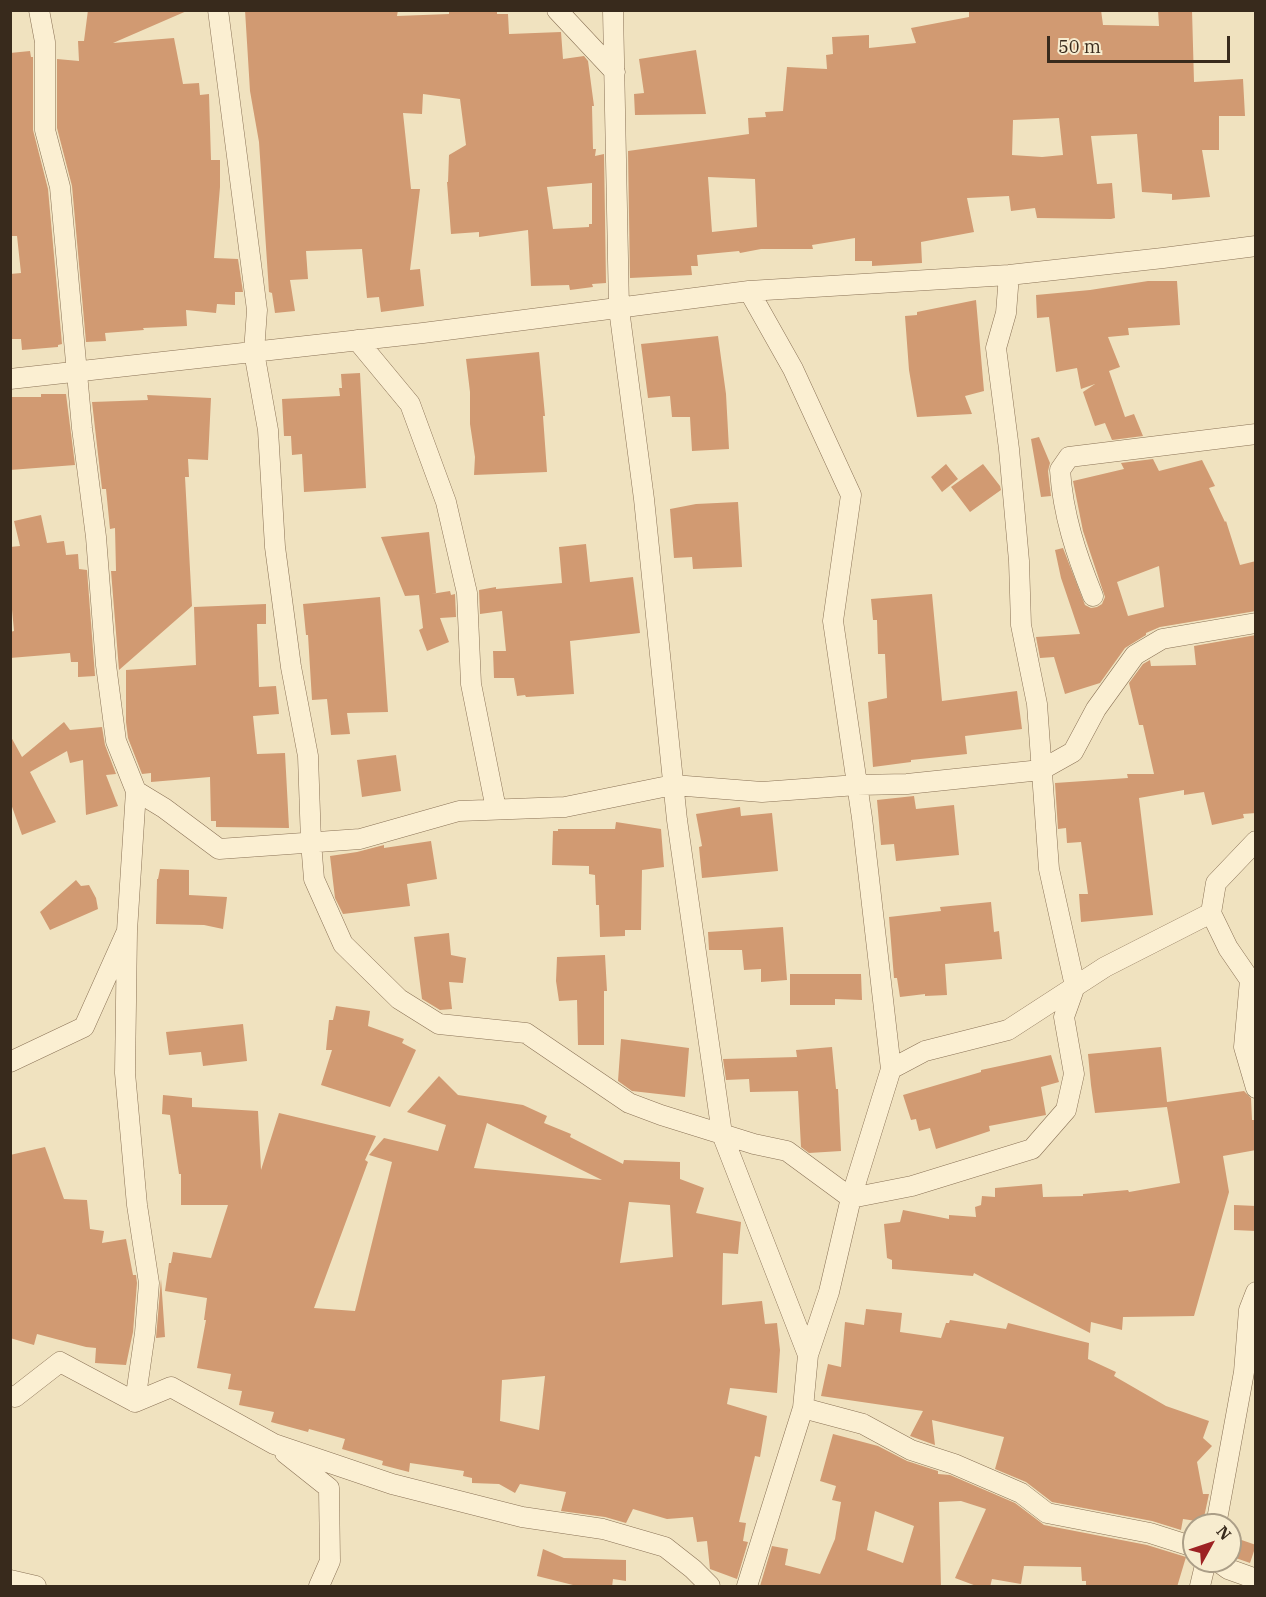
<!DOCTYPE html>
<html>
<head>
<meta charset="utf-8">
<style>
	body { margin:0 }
	#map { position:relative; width:1266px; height:1597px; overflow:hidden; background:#f0e2bf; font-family:"IBM Plex Serif",serif }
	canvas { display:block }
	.frame { position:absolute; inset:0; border:12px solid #382a1c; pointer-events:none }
	.north { position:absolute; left:1182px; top:1513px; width:60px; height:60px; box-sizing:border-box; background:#f7eccf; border:2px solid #ab9e87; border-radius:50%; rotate:50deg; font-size:16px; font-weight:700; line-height:24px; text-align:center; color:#382a1c }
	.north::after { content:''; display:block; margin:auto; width:21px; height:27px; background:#9d2223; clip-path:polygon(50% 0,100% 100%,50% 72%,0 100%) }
	.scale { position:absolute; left:1047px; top:36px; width:183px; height:27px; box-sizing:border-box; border:3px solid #382a1c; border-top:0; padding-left:8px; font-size:18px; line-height:21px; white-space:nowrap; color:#382a1c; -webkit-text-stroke:4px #f7eccf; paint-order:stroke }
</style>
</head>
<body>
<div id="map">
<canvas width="1266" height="1597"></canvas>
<div class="frame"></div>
<div class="north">N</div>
<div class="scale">50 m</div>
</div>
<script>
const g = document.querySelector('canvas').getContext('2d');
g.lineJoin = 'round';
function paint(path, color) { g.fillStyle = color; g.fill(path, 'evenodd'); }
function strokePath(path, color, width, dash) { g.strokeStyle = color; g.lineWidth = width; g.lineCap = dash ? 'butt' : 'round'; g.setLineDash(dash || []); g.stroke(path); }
const building = new Path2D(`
	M88,10H189L113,43L174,38L183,84L199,83L200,95L209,94L211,160H220V187L214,258L238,259L243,292H235V305L217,304L216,313L186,310L187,326L143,328L144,330L105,333L106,341L86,342L72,186L57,128V59L79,61L78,41H84Z
	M245,10H398L397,16L449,14V10H497V14H508L509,34L561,32L563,59L584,56L588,61L594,106H592L593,149H596L595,156L604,154L606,283L592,284L593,287L570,290L569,285L531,286L528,230L479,237V232L451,234L447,182H448L449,155L466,145L460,99L423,94L422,114L403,113L411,189H420L410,270L420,269L424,306L381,312L379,297L367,298L362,249L306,251L308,279L290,280L295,311L275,313L272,293L269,292L259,142L250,91ZM592,183V224H589V227L553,229L547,187Z
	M969,10H1101L1103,25L1159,26L1158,10H1192L1194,82L1243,79L1245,116H1219V150H1202L1210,197L1172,200V194L1142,192L1137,134L1091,136L1097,184L1112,183L1115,218L1111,219L1037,218L1035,208L1011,211L1009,196L967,198L974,232L921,242L922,263L872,266V261H855V238L812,245L813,249H761L740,253L739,251L697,255L698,266H691L692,275L630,278L628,151L749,134L748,118L766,117L765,112L783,111L787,67L827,69L826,55L833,54L832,37L869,35V48L916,43L911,28L969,17ZM1059,118L1063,155L1042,157L1012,155L1013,120ZM708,177L755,179L757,227L712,232Z
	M696,50L706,114L635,115L634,94L644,93L639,59Z
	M30,51L31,57H33V130L48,189L62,344L58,345V347L22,350L21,339H10V274L21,273L17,236H10V53Z
	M1148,281H1177L1180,325L1128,328L1129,335L1108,337L1120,367L1109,371L1125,417L1134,414L1143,436L1112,440L1105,423L1095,426L1083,392L1095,384L1081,389L1077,368L1056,372L1049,317L1037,318L1036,295L1090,290Z
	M976,300L984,391L965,396L972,414L917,417L909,370L905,316L917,315V312Z
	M718,336L726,394L729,449L692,451L690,417H672L670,396L648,398L641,344Z
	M539,352L545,416H543L547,472L474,475L475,457L470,424V392L466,359Z
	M360,373L366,488L304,492L302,454L292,455L291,436H284L282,399L340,396L339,388H342L341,374Z
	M41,394H66L75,465L10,470V397H41Z
	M147,395L211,398L208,460L188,459L189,477H185L192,606L119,670L111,571H116L115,528L110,529L106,489H102L92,402L148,400Z
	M1039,437L1050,463L1048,471L1051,496L1041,497L1031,439Z
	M1153,459L1159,471L1202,460L1215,486L1209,488L1225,522L1226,521L1240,565L1256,561V611L1160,627L1146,633V635L1125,648L1100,683L1065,694L1054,657L1040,658L1036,637L1080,634L1061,578L1055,550L1063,548L1085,605L1091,608L1097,607L1102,604L1105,597L1083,531L1073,481L1124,469L1121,463ZM1159,566L1164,607L1128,616L1117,582Z
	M946,464L958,479L942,492L931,477Z
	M983,464L1000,486L1001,490L970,512L951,487Z
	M738,502L742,567L693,569L692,557L674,558L670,509L696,504Z
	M41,515L47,543L64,541L66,555L78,554L79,569L87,570L95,676L78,677V662H71L70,653L10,658V632L14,631L10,588V547L20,546L14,521Z
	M429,532L436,593L431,594L450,591L451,595L455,594L456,617L440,618L449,642L427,651L419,630L423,628L419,595L405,596L381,537Z
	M586,544L590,582L633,577L640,633L570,641L574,694L526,697L525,695L517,696L514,678H494L493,651H506L502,611L480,614L479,590L496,587V589L562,583L559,547Z
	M932,594L942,701L1017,691L1022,729L965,736L967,754L911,760V762L873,767L868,702L887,698L885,654H878L877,620H873L871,599Z
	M380,597L388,712L347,713L350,734L331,735L327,699L312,700L308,635H306L303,604Z
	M266,604V624H257L259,687L276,686L279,714L253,716L257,754L285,753L289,828L216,827V821H211L210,777L151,782V773L142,774L128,738L126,722V670L196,665L194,607Z
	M1256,635V813L1243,814L1244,818L1212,825L1204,792L1184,795V790L1139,798L1153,915L1081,922L1079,894H1088L1081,842L1067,843L1066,828L1058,829L1055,783L1128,778L1127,774H1154L1143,725H1139L1129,683L1143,664L1150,660L1151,666L1196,665L1194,646Z
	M64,722L70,730L102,727L105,745L116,774L106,775L118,806L86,815L83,760L70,763L67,751L30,772L56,822L22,835L10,801V735L22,757Z
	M396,755L401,791L362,797L357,760Z
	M914,796L916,809L954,805L959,855L896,861L894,844L881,845L877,800Z
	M740,807L741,816L772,813L778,871L702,878L699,847L702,846L696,814Z
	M616,822L661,829L664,867L642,870L641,930H625V936L600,937L599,905H596L595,875L589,874V866L552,865L553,831H558V829H615Z
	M431,841L437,879L407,884L410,906L343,914L335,898L330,856L357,852L380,846L384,845V848Z
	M160,869L189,870V895L227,897L223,929L204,925L156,924L157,879H158Z
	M76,880L81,886L89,885L96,898L98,909L50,930L40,912Z
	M991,902L994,932L999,931L1002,959L945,964L947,995L925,996V994L900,997L897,978H894L889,917L941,911L940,907Z
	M783,927L787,980L761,982V969L744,970L742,950H709L708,932Z
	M449,933L451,955L466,958L463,983L449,982L452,1009L440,1010L422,999L414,937Z
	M605,955L607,991H604V1045H578L577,1000L559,1001L556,981L557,957Z
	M790,974H861L862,1000L835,999V1005H790Z
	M336,1006L370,1011L368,1026L404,1039L402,1043L416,1050L390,1107L321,1085L332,1050H326L329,1020H333Z
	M243,1024L247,1061L203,1066L201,1052L169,1055L166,1032Z
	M621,1039L689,1048L685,1097L632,1091L618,1081Z
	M832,1047L836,1089H838L841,1151L809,1153L801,1147L798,1091L750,1092L749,1079L726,1080L723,1059L797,1057L796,1050Z
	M1161,1047L1167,1102L1244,1091L1251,1098L1252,1120H1256V1150L1223,1156L1229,1192L1194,1316L1123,1317L1122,1330L1091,1322L1090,1333L974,1273L973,1276L892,1269V1260L887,1258L884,1224L900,1222L903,1210L949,1219V1215L976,1217L975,1207L981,1205L982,1196L995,1197V1188L1042,1184L1043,1197L1083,1196V1194L1128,1190L1129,1192L1180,1183L1167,1107L1095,1113L1091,1085L1088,1054Z
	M1051,1055L1059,1082L1041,1087L1046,1115L989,1126L990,1131L936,1149L930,1128L919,1131L916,1119L911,1120L903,1095L981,1072V1070Z
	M439,1076L458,1095L523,1105L547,1116L544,1123L571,1134L570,1137L623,1164L624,1160L680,1162V1179L704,1188L696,1213L741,1222L738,1254L723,1253L722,1305L762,1301L765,1324L777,1323L780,1350L777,1393L730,1388L727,1404L767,1416L760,1457L755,1456L739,1522L746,1523L743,1541L748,1542L737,1579L710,1569L707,1541L697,1542L693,1517L667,1519L633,1509L626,1523L605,1517L561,1511L566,1492L520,1484L515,1493L499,1484L472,1483V1478L463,1476L464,1471L410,1463L409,1472L382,1465L383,1461L342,1449L345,1439L309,1429L308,1432L271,1422L274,1412L239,1405L242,1391L228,1389L231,1374L197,1368L206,1320H204L207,1298L165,1291L169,1263H171L173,1252L211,1258L228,1205H181V1174H179L170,1115L162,1114L163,1095L192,1098V1107L258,1111L261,1170L279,1113L376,1136L365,1160L368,1162L314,1308L355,1311L392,1162L369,1155L384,1138L438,1151L446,1125L407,1112ZM487,1123L602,1180L474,1168ZM629,1202L670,1205L673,1257L620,1263ZM545,1376L539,1430L500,1421L502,1380Z
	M45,1147L64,1199L87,1200L90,1229L104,1231L102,1243L126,1239L133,1275H136L137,1283L133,1332L126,1365L95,1363L96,1348L86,1347L37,1334L34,1345L10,1338V1155Z
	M1234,1205L1256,1206V1231L1234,1230Z
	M161,1279L165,1337L156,1338Z
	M866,1309L902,1313L900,1332L941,1338L946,1323H949L950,1320L1006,1329L1008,1323L1089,1343L1088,1359L1116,1372L1114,1376L1166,1406L1209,1421L1203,1438L1212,1446L1197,1462L1203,1494H1209L1203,1522L1183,1519L1181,1530L1152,1521L1052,1502L1026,1482L995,1469L1004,1437L932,1420L935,1445L910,1436L923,1411L821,1396L828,1364L841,1367L845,1322L864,1325Z
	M833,1434L878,1446L907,1461L938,1471V1474L950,1475L1015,1503L1044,1525L1147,1545L1186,1557L1177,1587H1086V1581H1082L1081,1567L1024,1566L1021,1584L992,1579L990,1587H979L955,1578L986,1509L961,1501L939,1502L941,1587L760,1586L772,1546L788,1549L785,1565L820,1574L835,1539L841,1502L832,1500L836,1486L820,1481ZM875,1511L914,1526L903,1563L867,1550Z
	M1230,1536L1256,1545L1250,1563L1230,1556Z
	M543,1549L564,1558L626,1560V1581L613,1579L612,1587H581L537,1576Z`);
const street = new Path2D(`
	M39,10L45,42V130L60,187L82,428L96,537L106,665L116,741L136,791L164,808L219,849L360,839L459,811L565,807L673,785L762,792L857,785L907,784L1041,770L1073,752L1096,709L1135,655L1162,639L1256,623
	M218,10L257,310L254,352L268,430L275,547L291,667L308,756L311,842L314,879L343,944L399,999L439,1024L526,1033L629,1103L661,1115L754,1144L787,1151L851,1198L912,1186L1032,1149L1066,1110L1074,1074L1064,1017L1075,986L1049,869L1037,704L1021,625L1019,561L1009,449L996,348L1006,313L1009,275
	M557,10L615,72
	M613,10L619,309L644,499L677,820L722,1134L808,1355L803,1408L747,1586
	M749,291L793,369L851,495L833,621L862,818L891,1069
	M357,340L410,404L446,502L467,593L471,684L496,809
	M10,379L423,333L749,291L1009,275L1163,258L1256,246
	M1093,596C1076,554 1063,515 1060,470L1069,457L1256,434
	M1211,913L1228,948L1250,980L1256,983
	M127,931L125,1073L137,1205L149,1283L145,1333L135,1402
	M1250,980L1244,1047L1256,1088
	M10,1062L84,1027L127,931L136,791
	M808,1355L829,1292L851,1198L891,1069L925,1051L1008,1030L1105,967L1211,913L1216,883L1256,841
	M10,1396L15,1397L60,1362L135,1402L171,1387L274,1444L392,1484L522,1517L603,1529L665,1547L693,1569L710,1586
	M803,1408L863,1424L911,1450L954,1464L1021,1493L1047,1513L1150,1533L1194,1547
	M285,1453L329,1488L330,1561L319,1586
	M1216,1525L1244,1372L1249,1310L1256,1292
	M1217,1561L1228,1569L1256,1579
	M10,1580L36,1586
	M1200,1586L1206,1561`);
paint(building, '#d19a72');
strokePath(street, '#8a7256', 21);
strokePath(street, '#fbefd2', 20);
</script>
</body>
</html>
